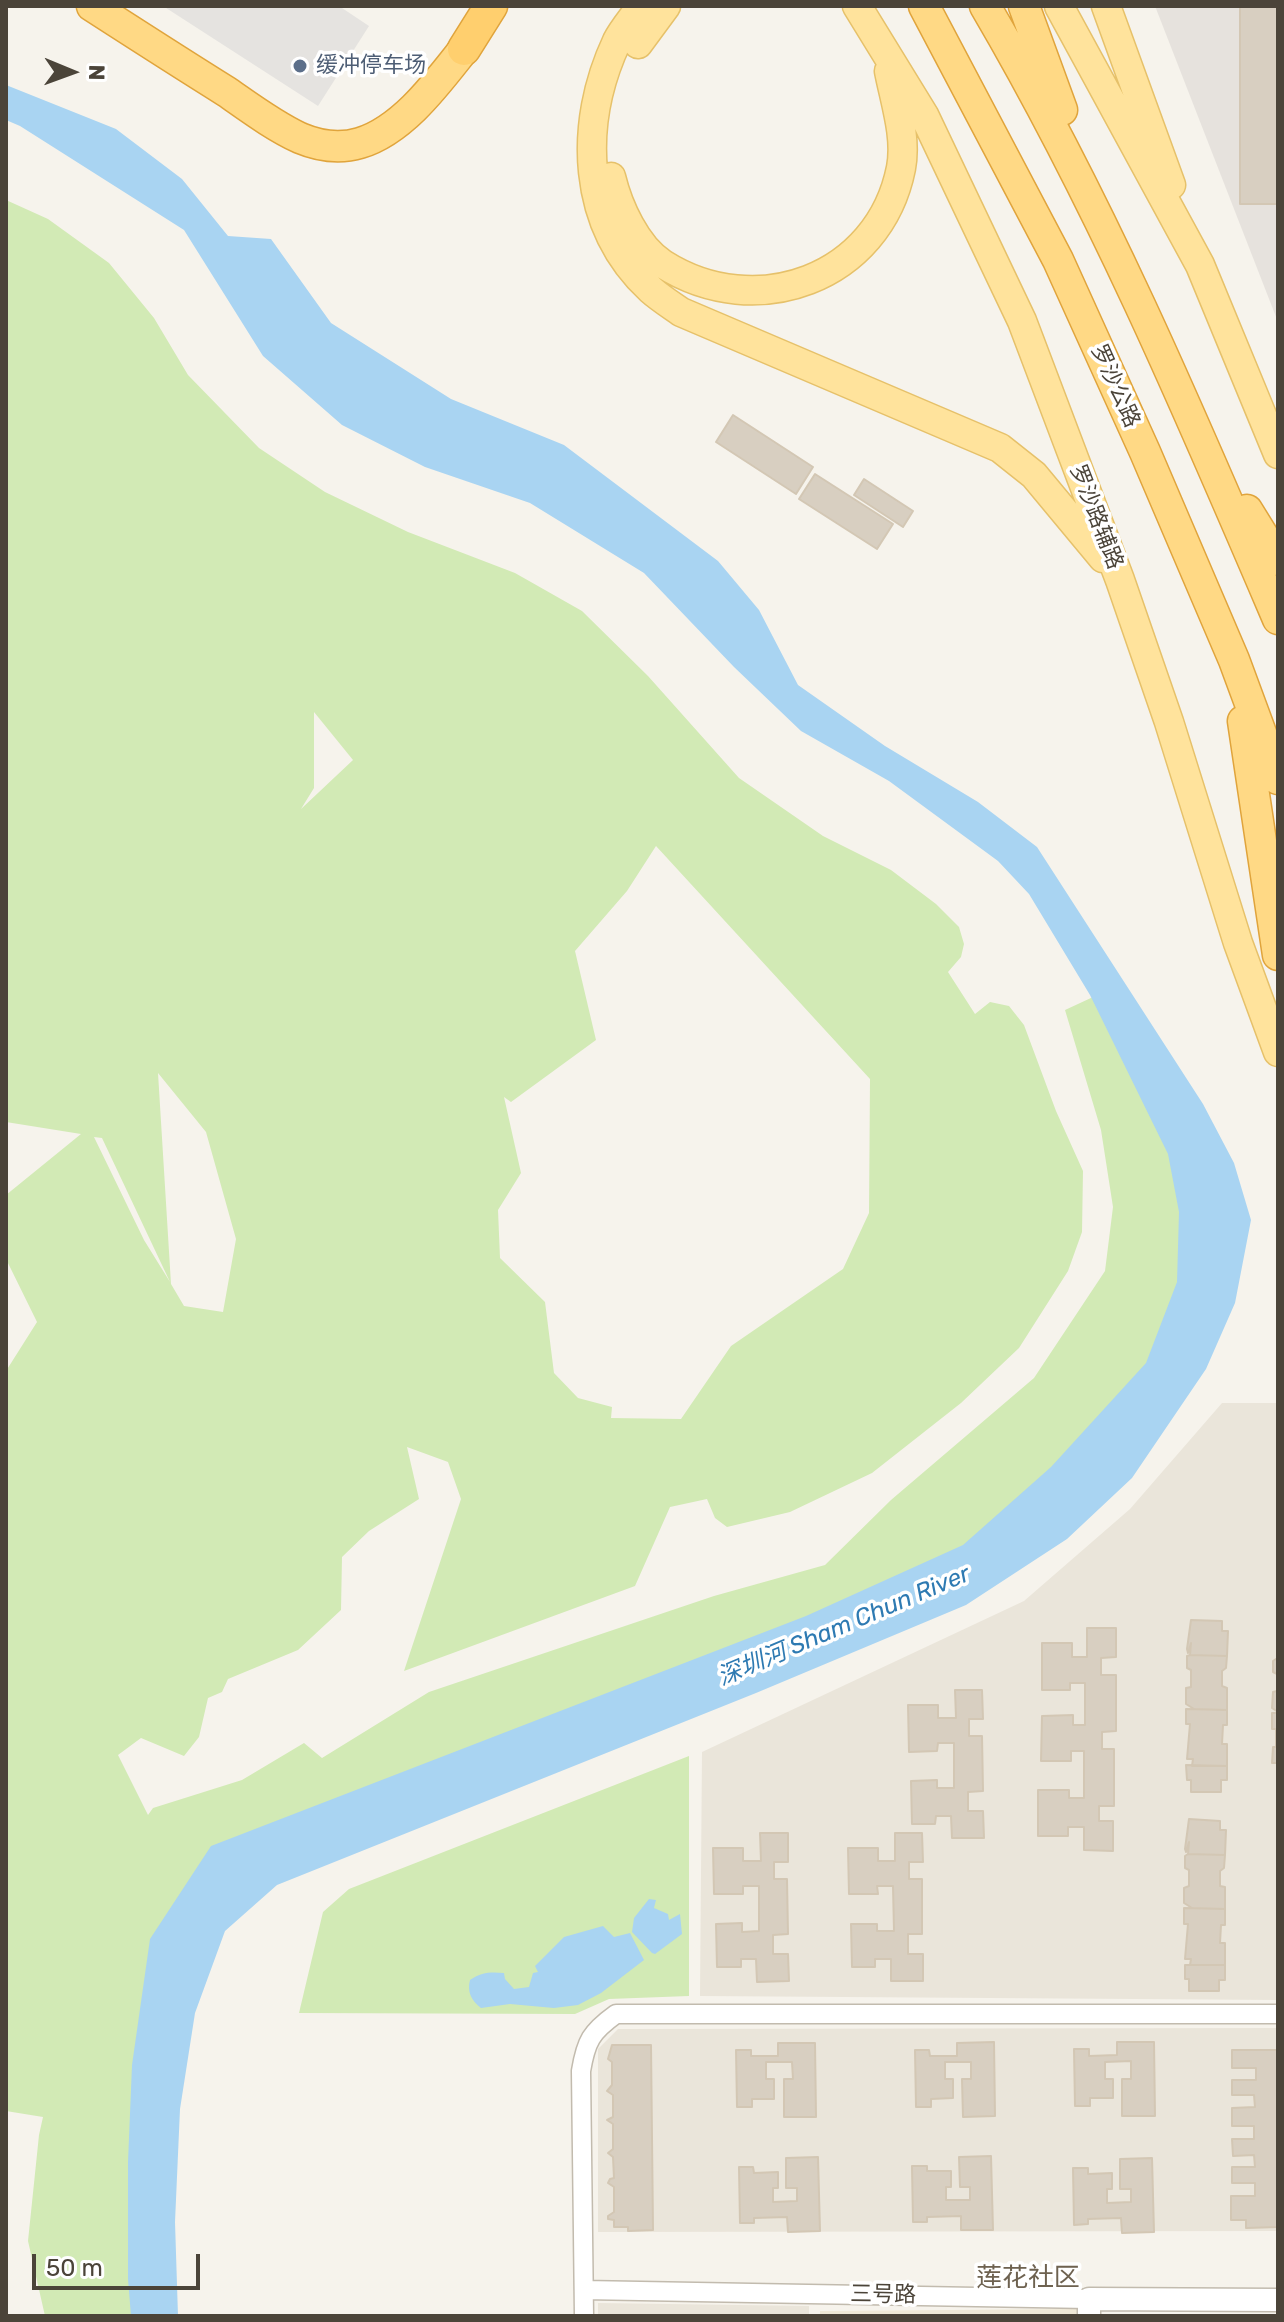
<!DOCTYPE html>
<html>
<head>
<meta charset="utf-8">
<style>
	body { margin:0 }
	#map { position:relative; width:1284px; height:2322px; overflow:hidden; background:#f6f3ec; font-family:Rubik,sans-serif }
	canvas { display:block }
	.frame { position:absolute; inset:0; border:8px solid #4b4439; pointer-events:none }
	.north { position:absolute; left:32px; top:32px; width:80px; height:80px; -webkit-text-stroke:6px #fff; paint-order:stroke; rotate:91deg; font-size:22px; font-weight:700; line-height:32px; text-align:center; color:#4b4439 }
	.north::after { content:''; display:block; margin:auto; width:28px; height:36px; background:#4b4439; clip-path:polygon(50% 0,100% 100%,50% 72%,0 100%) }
	.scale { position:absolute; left:32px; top:2254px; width:168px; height:36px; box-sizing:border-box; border:4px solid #4b4439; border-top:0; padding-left:10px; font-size:24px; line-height:28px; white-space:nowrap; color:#4b4439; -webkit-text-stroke:6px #fff; paint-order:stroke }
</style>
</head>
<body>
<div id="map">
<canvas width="1284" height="2322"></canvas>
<div class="frame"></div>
<div class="north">N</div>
<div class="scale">50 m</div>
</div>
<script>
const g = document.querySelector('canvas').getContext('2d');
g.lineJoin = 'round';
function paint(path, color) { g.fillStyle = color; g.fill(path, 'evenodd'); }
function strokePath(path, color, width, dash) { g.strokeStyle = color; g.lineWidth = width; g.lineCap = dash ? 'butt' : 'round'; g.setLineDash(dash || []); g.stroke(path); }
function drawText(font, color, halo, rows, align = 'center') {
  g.font = font + ' Rubik,"Noto Sans SC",sans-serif'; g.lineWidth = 7; g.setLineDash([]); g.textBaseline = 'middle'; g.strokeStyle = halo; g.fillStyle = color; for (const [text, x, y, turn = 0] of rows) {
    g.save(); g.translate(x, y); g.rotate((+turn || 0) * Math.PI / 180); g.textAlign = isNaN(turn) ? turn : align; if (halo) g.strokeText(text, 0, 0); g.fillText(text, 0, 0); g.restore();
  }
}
const residential = new Path2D(`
	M1222,1403H1278V2000L700,1996L702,1752L1024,1601L1130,1509Z
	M1278,2028V2231L598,2232V2049L618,2029Z
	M598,2303L809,2306V2316H598Z`);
const industrial = new Path2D(`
	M1155,6H1278V322Z`);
const education = new Path2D(`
	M1077,2309V2316H820V2311Z`);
const green = new Path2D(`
	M6,200L48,219L109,263L154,318L188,375L259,448L325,492L408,532L515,573L582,611L648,676L739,778L823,836L891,870L936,904L959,927L964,944L961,957L948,972L975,1014L990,1002L1009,1006L1024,1025L1056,1111L1083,1171L1082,1232L1068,1271L1019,1348L961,1403L872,1473L790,1512L727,1527L715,1518L707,1499L670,1507L635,1586L404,1671L461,1499L448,1462L407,1447L419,1499L369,1531L342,1557L341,1610L298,1650L228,1679L222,1692L208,1698L199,1737L184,1756L141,1738L118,1755L148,1815L153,1808L242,1780L304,1743L322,1758L429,1692L714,1596L825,1565L891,1500L1034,1378L1105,1271L1113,1207L1101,1130L1065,1010L1106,991L1223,1252L1169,1381L981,1567L248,1850L167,1964L149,2316H45L28,2241L39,2135L43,2117L6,2111V1371L37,1322L6,1259V1195L81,1134L6,1122ZM314,712L353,760L301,809L314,788ZM656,846L870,1079L869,1213L843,1269L731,1346L681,1419L611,1418L612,1407L578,1398L554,1373L545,1302L500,1258L498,1210L521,1173L504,1097L511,1102L596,1040L575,951L627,891ZM158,1073L206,1132L236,1239L223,1312L184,1306L171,1284ZM94,1137L102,1138L170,1282L144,1240Z
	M689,1756V1996L609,1999L575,2014L299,2013L323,1912L349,1889Z`);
const parking = new Path2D(`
	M163,6H339L369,26L318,106Z`);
const water = new Path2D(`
	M6,85L116,129L182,179L228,236L271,239L331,323L451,399L564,445L718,561L759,610L798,685L885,746L978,802L1037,847L1203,1104L1234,1163L1251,1220L1235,1303L1206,1369L1132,1478L1067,1539L966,1605L756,1693L277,1885L225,1931L195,2013L180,2109L175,2222L178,2316H131L128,2279V2162L132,2065L150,1939L211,1846L806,1616L963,1545L1051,1467L1146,1363L1177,1282L1179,1212L1168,1154L1090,995L1029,894L998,861L889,781L801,731L734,667L644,573L530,503L425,467L342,425L263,356L184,230L20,126L6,120Z
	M649,1899L656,1900L654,1908L668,1914L669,1920L680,1914L682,1934L655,1954L652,1953L632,1932L634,1918Z
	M603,1926L614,1937L630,1933L644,1960L601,1993L578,2005L554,2008L510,2004L481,2008C471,2000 467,1992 470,1980C482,1972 490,1972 504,1973L505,1979L514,1989L529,1987L533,1973L538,1972L535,1966L564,1937Z`);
const building = new Path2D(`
	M1240,6H1278V204H1240Z
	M733,415L813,467L796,494L716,442Z
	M815,474L893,524L877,549L799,499Z
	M864,479L913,511L903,527L854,495Z
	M1191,1620L1222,1621V1631H1228L1227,1656L1190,1655L1191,1643L1188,1653L1187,1649Z
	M1087,1628H1116V1657L1101,1658V1675H1116V1731L1102,1732V1749H1114V1806H1099V1821H1113V1851L1084,1850V1827H1068V1836H1038V1790H1069V1798H1084V1751H1071V1761H1041L1042,1716L1073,1715V1725H1085V1683H1070V1690H1042V1643H1072V1657H1087Z
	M1190,1655L1227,1656L1226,1668L1222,1671V1686L1227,1688V1710L1194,1709L1186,1704V1688L1191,1687V1670L1187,1668V1656Z
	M1276,1659H1278V1712L1272,1708L1273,1692L1277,1691V1674L1273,1672V1661Z
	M955,1690H982L983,1719H969V1736H982L983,1791L968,1792V1811H983L984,1838H952L951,1816H936L935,1824H912L911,1781L937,1780V1788H954V1743H938L937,1751L909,1752L908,1705H938V1718H956Z
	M1186,1709L1227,1710V1725H1223L1222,1744H1227V1766H1192L1193,1759H1187L1190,1724H1186Z
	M1272,1713H1278V1763H1272L1273,1747H1276V1729H1272Z
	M1186,1765L1227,1766V1780H1221V1792H1191V1780H1187Z
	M1189,1819L1220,1821V1830H1226L1225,1855L1188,1854L1189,1842L1186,1852L1185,1849Z
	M760,1833H788V1862H774V1879H787L788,1934L773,1935V1954H788L789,1981L757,1982L756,1959H741V1967H717L716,1924L742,1923V1932L759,1931V1886H743V1894H714L713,1848H743V1861H761Z
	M895,1833H922L923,1862H909V1879H922V1934H908V1954H923V1981H891V1959H875V1967H852L851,1924H877V1931H894L893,1886H877L878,1894H849L848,1848H878V1861H895Z
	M1188,1854L1225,1855L1224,1868L1220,1871V1886L1225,1887V1909L1192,1908L1184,1903V1888L1189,1886V1870L1185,1868V1856Z
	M1184,1908L1225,1909V1925H1221L1220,1943H1225V1965H1190L1191,1959H1185L1188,1924H1184Z
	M1185,1965H1225V1980H1219V1991H1189V1979H1185Z
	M994,2042L995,2116L963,2117L962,2079H971V2062H945V2079H953V2098L931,2099V2107H916L915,2050H929L930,2056H957V2043Z
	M1117,2042H1154L1155,2116H1122V2079H1131V2061L1105,2062V2079H1113V2098H1090V2106H1075L1074,2049H1089V2056L1117,2055Z
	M778,2043H815L816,2117H784V2079H793L792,2062H766V2079H774V2099H752V2107H737L736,2050H751V2056H778Z
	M612,2045H651L653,2230L628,2231V2227H614V2220L608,2219V2216L614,2212V2187L608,2183L610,2179L614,2178L613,2157L608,2153L613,2149V2124L607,2120L613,2117V2095L607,2091L612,2085V2062L608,2059Z
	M1232,2050H1278V2227L1246,2228V2220H1231V2196H1255V2183H1232V2167H1255L1254,2155L1233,2156L1232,2139H1254V2126H1232V2108L1255,2107L1254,2095H1232V2080H1256V2068H1232Z
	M991,2156L993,2230H961V2216L927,2217V2222H913L912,2166H927V2171H951V2187H946V2200H970V2187H960L959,2157Z
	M818,2157L820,2231L788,2232L787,2217L754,2218V2223H740L739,2167H753L754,2173L778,2172V2188H773V2202L797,2201V2188H786V2158Z
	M1152,2158L1154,2232L1122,2233L1121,2218L1088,2219V2224L1074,2225L1073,2168H1088V2174L1112,2173V2189H1107V2203L1131,2202V2189H1120V2159Z`);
const minor = new Path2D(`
	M584,2290L1089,2299
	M584,2316L581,2071C586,2041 591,2032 616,2014H1278`);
const tertiary = new Path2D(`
	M1089,2316V2299L1278,2300`);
const primary = new Path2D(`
	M641,6C634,17 623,29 617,41C578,124 581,225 651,290C660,298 671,305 681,312L1000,448L1034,475L1103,558
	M857,6L924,115L1022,321L1120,580L1169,722L1238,943L1278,1052
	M1059,6L1200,265L1278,454
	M1106,6L1171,185
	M638,44L666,6
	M611,177C618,206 636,247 663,264C756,323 879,279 901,168C907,137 895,102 889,71`);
const trunk = new Path2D(`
	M92,6C137,35 182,64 227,92C250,108 274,126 300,138C319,146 340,149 360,143C403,130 437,83 464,49
	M924,6L1058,260L1145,452L1234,660L1278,779
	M985,6C1100,202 1189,411 1278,619
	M1024,6L1062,110
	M1247,510L1278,560
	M1243,721L1278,955`);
const motorway = new Path2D(`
	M464,49L491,6`);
const markers = [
	[300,66,8,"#5c6f8a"]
];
const serviceNames = [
	["缓冲停车场",316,66]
];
const streetNames = [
	["罗沙公路",1115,386,66],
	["罗沙路辅路",1096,517,69],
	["三号路",883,2295,1]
];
const waterNames = [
	["深圳河 Sham Chun River",844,1626,-23]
];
const quarterNames = [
	["莲花社区",1028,2278]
];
paint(residential, '#eae5da');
paint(industrial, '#e6e2dd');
paint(education, '#efe8d6');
paint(green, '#d2eab5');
paint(parking, '#e5e3e0');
paint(water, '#a9d4f2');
paint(building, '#d8cfc1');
strokePath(building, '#d3c7b4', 2);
strokePath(minor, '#c2bbae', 21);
strokePath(tertiary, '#c2bbae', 25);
strokePath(primary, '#e6c16a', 31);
strokePath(trunk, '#e0a43c', 33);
strokePath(motorway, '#e0a43c', 35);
strokePath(minor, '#fff', 18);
strokePath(tertiary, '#fff', 22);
strokePath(primary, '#ffe39c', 28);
strokePath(trunk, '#ffd985', 30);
strokePath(motorway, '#ffcf6e', 32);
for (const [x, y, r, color] of markers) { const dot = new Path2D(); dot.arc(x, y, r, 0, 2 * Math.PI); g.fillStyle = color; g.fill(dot); strokePath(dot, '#fff', 3); }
drawText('22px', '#4e5e75', '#fff', serviceNames, 'left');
drawText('22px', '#4b4439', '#fff', streetNames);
drawText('italic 24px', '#2e7ab2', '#fff', waterNames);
drawText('26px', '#6e6250', '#fff', quarterNames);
</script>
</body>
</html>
